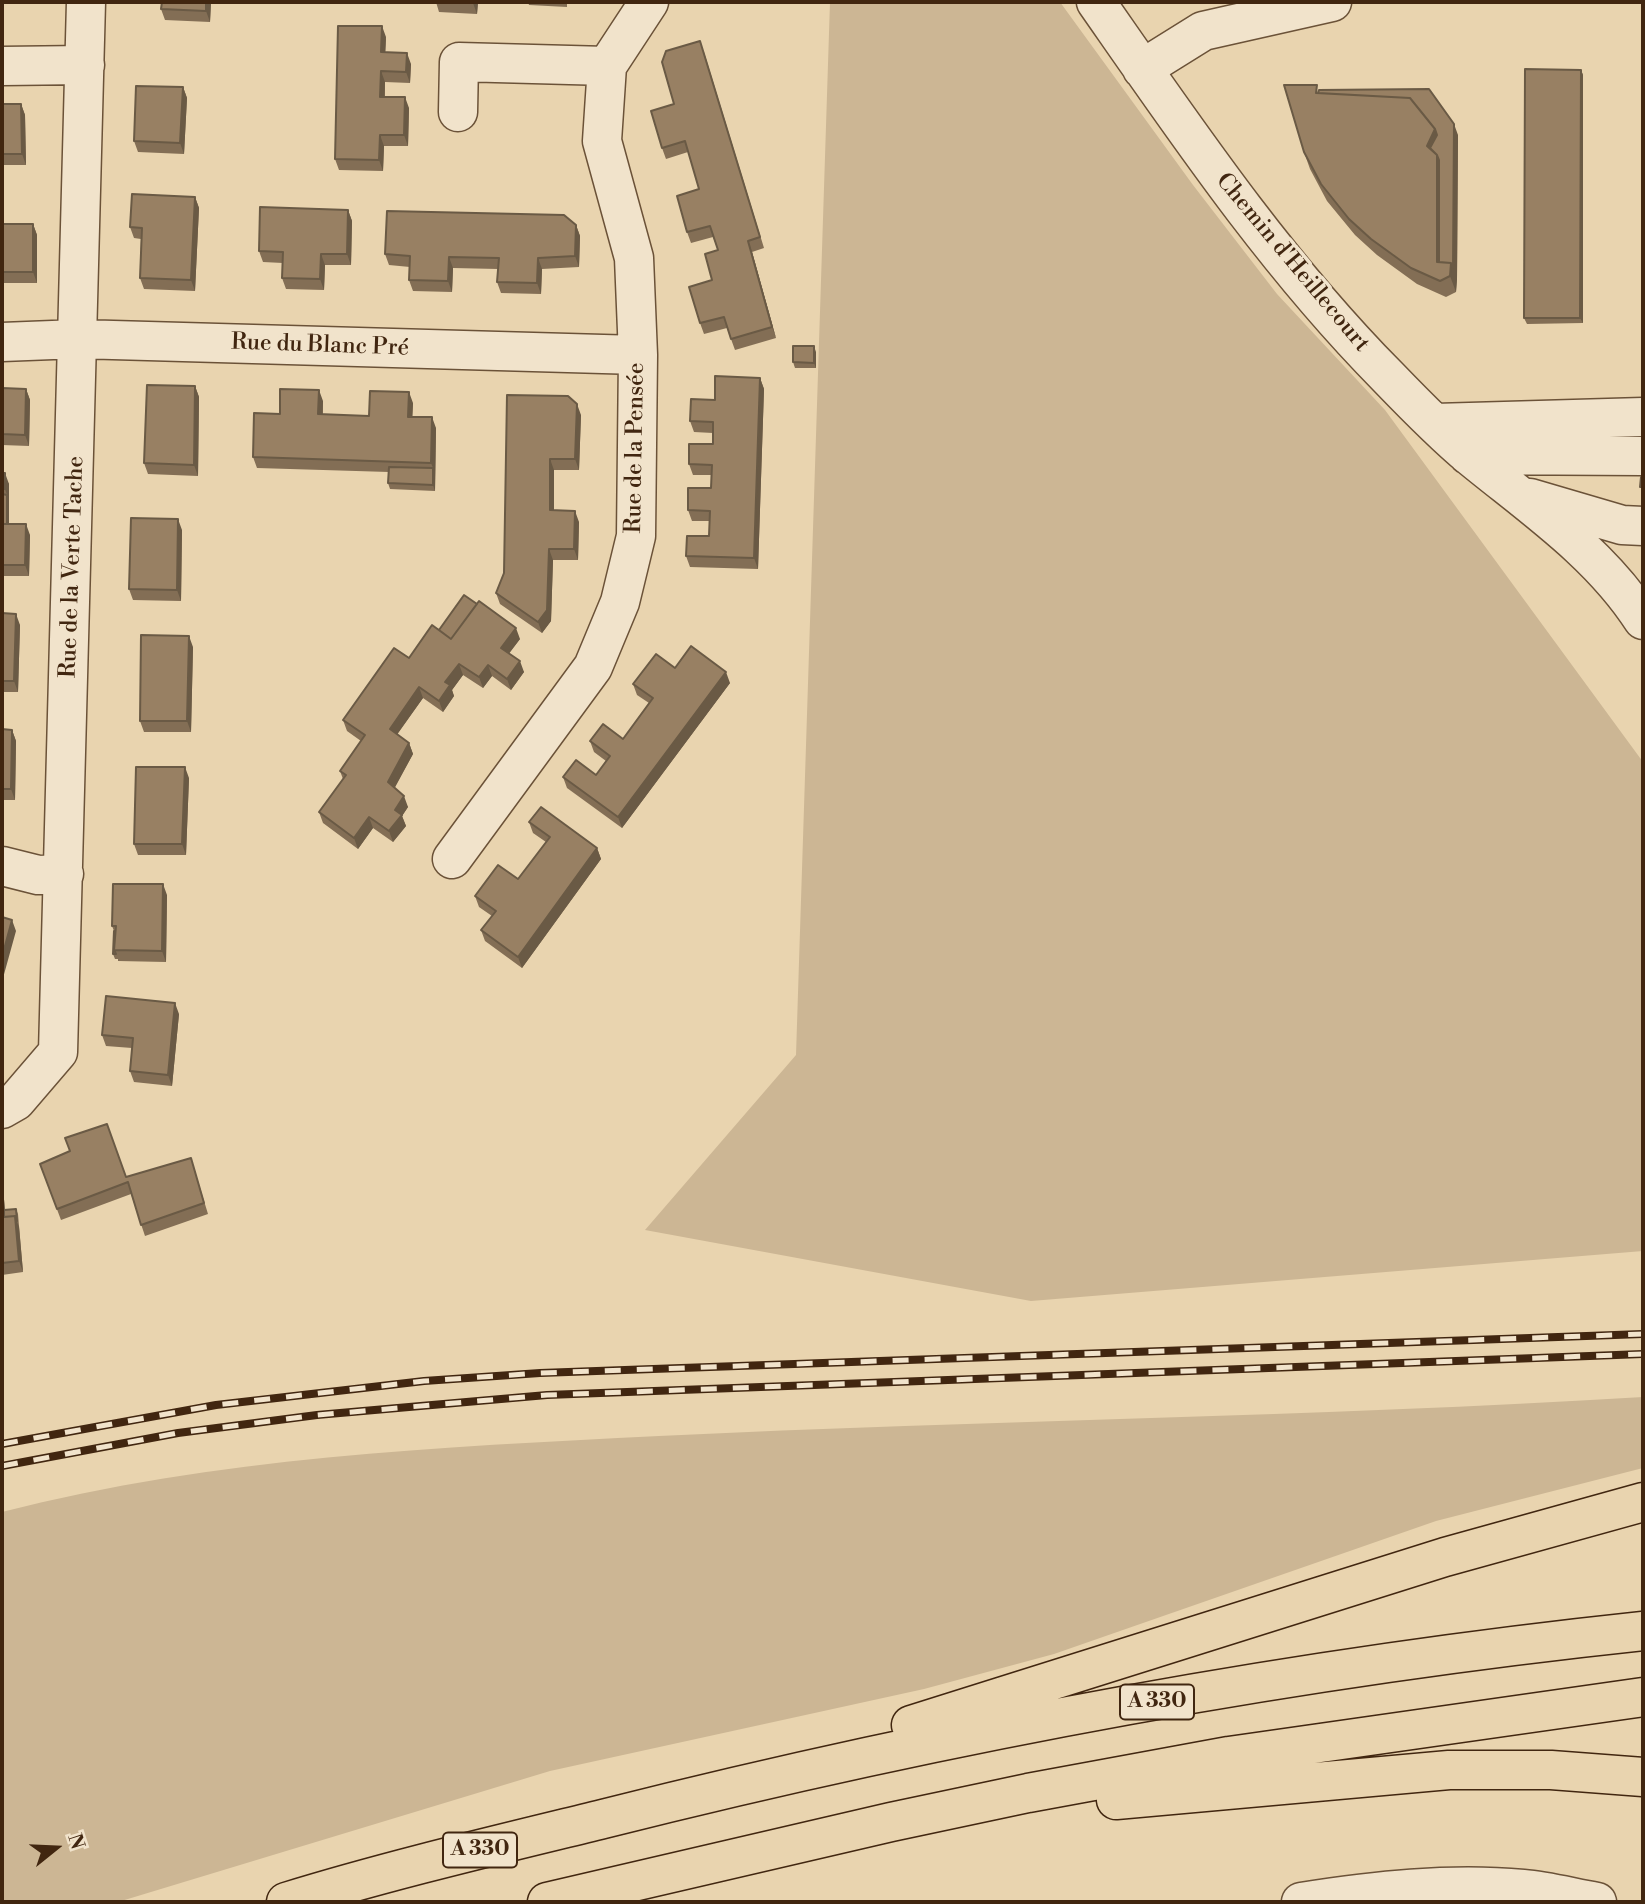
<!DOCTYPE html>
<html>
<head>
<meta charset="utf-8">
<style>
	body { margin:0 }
	#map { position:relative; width:1645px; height:1904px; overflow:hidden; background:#e9d4af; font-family:"Libre Bodoni",serif }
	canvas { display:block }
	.frame { position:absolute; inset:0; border:4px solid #412610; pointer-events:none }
	.north { position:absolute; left:21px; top:1813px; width:70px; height:70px; -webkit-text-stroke:5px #f1e3cb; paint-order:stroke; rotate:72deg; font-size:19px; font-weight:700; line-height:28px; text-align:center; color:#412610 }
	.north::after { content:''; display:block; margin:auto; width:24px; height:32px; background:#412610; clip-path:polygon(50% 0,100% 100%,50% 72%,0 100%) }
</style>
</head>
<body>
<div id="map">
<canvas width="1645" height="1904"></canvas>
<div class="frame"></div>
<div class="north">N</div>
</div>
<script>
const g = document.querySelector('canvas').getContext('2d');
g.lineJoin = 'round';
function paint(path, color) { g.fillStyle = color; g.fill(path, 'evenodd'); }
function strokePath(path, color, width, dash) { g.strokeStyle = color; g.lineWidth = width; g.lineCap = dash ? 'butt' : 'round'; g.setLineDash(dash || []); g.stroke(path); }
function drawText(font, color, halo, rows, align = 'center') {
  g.font = font + ' "Libre Bodoni",serif'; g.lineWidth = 7; g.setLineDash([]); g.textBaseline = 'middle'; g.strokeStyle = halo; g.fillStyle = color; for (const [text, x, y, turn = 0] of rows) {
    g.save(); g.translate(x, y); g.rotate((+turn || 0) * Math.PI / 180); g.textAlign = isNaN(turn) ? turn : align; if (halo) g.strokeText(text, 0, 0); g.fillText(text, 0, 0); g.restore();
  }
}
const green = new Path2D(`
	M830,2H1060L1193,185L1277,294L1385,410L1643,762V1251L1031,1301L645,1230L796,1055Z
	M1643,1397V1468L1436,1521L1054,1654L924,1689L550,1771L118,1902H2V1512C215,1457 439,1447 659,1436C987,1420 1315,1417 1643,1397Z`);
const minor = new Path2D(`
	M1096,2C1186,131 1276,264 1388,377C1414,404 1442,433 1471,457C1532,507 1600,553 1643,620
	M2,66L85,65
	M1142,69L1203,31L1332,2
	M458,112L459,62L607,66
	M2,342L78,339L638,355
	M1435,423L1643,417
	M1468,455L1643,456
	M1530,498L1622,525L1643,526
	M452,859L593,667L620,602L636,536L638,355L634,258L602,141L607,66L649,2
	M2,866L38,875L64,874
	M2,1109L16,1101L58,1052L86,2
	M1301,1902C1373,1891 1449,1882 1523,1889C1548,1891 1573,1898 1597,1902`);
const highway = new Path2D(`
	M911,1725L1445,1557L1643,1502
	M1116,1800L1449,1770H1551L1643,1777
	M286,1902C390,1870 497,1845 603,1819C944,1733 1293,1668 1643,1631
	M547,1902L891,1822L1028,1793L1229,1756L1643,1697`);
const rail = new Path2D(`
	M2,1444L216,1405L424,1381L540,1373L1643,1334
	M2,1466L178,1433L317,1415L547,1395L1643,1354`);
const wall = new Path2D(`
	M211,2L210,22L165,20L161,9Z
	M436,2H478L477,14L439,12Z
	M528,2H567V7L529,5Z
	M386,37L385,52L411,64L410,83L385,82V97L409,108L408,146H384L383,171L339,170L335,159Z
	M704,52L764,248L752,252L776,338L735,350L727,328L704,334L700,323L712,280L718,250L713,237L691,243L687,232L699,189L688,152L666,159L662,148L674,104Z
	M1581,70L1583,75V323L1527,324L1524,318Z
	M183,87L187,98L184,154L138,152L134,141Z
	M1319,90L1458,135L1457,279L1456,292L1446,297L1417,284L1377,255L1355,235L1327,201L1310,169L1304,152Z
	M2,104H21L25,115L26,165H2Z
	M195,197L199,208L195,291L144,289L140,278L141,239L134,238L130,227Z
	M348,210L352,221L351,265H325L324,290L286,289L282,278L283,263L263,262L259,251Z
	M2,224H33L37,235V283H2Z
	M576,225L580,236L579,267L542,269L541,294L501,293L497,282L498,269L453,268L452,292L413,291L409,280L410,267L389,265L385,254Z
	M816,352V368H795L793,362Z
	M760,378L764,389L758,569L690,567L686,556L709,536V521H692L688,510L711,488V475H693L689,464L713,444V433L694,432L690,421L715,400Z
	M195,386L199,397L198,476L148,474L144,463Z
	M2,388L26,389L30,400L29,446L2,445Z
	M507,395L581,415L579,470H554V510L579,522L578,560H553L551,621L542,633L500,604L496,593L504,573Z
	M323,401V414L369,416L413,403L412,417L436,428L435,491L390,489L388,483L389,472L257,468L253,457L280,414Z
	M2,473L9,484V524L30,535L29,576H2Z
	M182,530L181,601L133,600L129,589Z
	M2,613L20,625L18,692H2Z
	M439,630L520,639L509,653L524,672L511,690L492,676L483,688L463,675L452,690L454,696L443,712L423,698L397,734L409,743L413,754L394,788L408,807L402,816L406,826L393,842L373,828L358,849L323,823L319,812L343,779L340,771L361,741L347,731L343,720Z
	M193,647L191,732H144L140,721Z
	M675,668L730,683L622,828L567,788L563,777L596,775L606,761L594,752L590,741L623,739L649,703L637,695L633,684Z
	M2,729L12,730L16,741L15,800H2Z
	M189,778L186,855H138L134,844Z
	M529,822L597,848L601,859L522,968L485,941L481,930L492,916L479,907L475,896L518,879L546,842L533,833Z
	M167,895L166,962L118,961V959H115L113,954L114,931L112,926Z
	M179,1014L172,1086L134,1082L130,1071L132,1048L106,1046L102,1035Z
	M191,1158L208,1214L145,1236L131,1194L61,1220L40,1164L126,1177Z
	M2,1177L5,1210L16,1209L18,1214L23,1272L2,1275Z`);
const shadedWall = new Path2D(`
	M206,2H211L210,22L206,11Z
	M473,2H478L477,14L473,3Z
	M382,26L386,37L385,63L381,52Z
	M407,53L411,64L410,83L406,72Z
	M1581,70L1583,75V323L1580,318Z
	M381,71L385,82L384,108L380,97Z
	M183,87L187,98L184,154L180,143Z
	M405,97L409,108L408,146L404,135Z
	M21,104L25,115L26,165L22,154Z
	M1454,124L1458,135L1457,279L1456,292L1450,276Z
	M1435,129L1441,146L1435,157L1427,146Z
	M380,135L384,146L383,171L379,160Z
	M1437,155L1443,171V267L1437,262Z
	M195,197L199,208L195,291L191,280Z
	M348,210L352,221L351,265L347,254Z
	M33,224L37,235V283L33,272Z
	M576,225L580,236L579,267L575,256Z
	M748,241L752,252L776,338L772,327Z
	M321,254L325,265L324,290L320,279Z
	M449,257L453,268L452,292L448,281Z
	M538,258L542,269L541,294L537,283Z
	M814,346L816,352V368L814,363Z
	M760,378L764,389L758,569L754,558Z
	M195,386L199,397L198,476L194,465Z
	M26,389L30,400L29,446L25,435Z
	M319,390L323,401L322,425L318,414Z
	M409,392L413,403L412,428L408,417Z
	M577,404L581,415L579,470L575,459Z
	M432,417L436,428L435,491L433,485V468L431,463Z
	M550,459L554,470V520L550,510Z
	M5,473L9,484V535L7,530V495L5,489Z
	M575,511L579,522L578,560L574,549Z
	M178,519L182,530L181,601L177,590Z
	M26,524L30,535L29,576L25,565Z
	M549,549L553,560L551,621L542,633L538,622Z
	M16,614L20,625L18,692L14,681Z
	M516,628L520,639L505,659L501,648Z
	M189,636L193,647L191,732L187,721Z
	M520,661L524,672L511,690L507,679Z
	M459,664L463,675L452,690L454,696L443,712L439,701L445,682Z
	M488,665L492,676L483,688L479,677Z
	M726,672L730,683L622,828L618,817Z
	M419,687L423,698L394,739L390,729Z
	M12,730L16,741L15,800L11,789Z
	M409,743L413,754L392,793L388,782Z
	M185,767L189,778L186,855L182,844Z
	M404,796L408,807L402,816L406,826L393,842L389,831L395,810Z
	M369,817L373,828L358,849L354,838Z
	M597,848L601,859L522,968L518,957Z
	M163,884L167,895L166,962L162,951Z
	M12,920L16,931L3,978L2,975V957Z
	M175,1003L179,1014L172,1086L168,1075Z
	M2,1177L6,1222L3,1217Z
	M15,1216L19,1227L23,1272L19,1261Z`);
const building = new Path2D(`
	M162,2H206V11L161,9Z
	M445,2H473V3Z
	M338,26H382L381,52L407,53L406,72L381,71L380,97H405L404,135H380L379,160L335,159Z
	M700,41L760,237L748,241L772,327L731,339L724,317L700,323L689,287L712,280L705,254L718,250L710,226L687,232L677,196L699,189L685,141L662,148L651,111L674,104L662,62L666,51Z
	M1525,69L1581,70L1580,318H1524Z
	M1284,85H1317L1316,93L1410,98L1435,129L1427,146L1437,155V262L1451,263L1450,276L1440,281L1411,268L1371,239L1349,219L1321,184L1304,152Z
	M136,86L183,87L180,143L134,141Z
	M1429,89L1454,124L1453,268L1451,263L1439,262V160L1437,155L1430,148L1437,135L1435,129L1410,98L1318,93L1319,90Z
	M2,104H21L22,154H2Z
	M132,194L195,197L191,280L140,278L142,228L130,227Z
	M260,207L348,210L347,254H321L320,279L282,278L283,252L259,251Z
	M387,211L564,215L576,225L575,256L538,258L537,283L497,282L499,258L449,257L448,281L409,280L410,256L385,254Z
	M2,224H33V272H2Z
	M793,346H814V363L793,362Z
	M715,376L760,378L754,558L686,556L687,536H709L710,511L688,510V488H711L712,465L689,464V444H713V422L690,421L691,399L715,400Z
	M147,385L195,386L194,465L144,463Z
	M2,388L26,389L25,435L2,434Z
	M280,389L319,390L318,414L369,416L370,391L409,392L408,417H432L431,463L253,457L254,413L280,414Z
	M507,395L568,396L577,404L575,459H550V510L575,511L574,549H549L547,610L538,622L496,593L504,573Z
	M389,467L433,468V485L388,483Z
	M2,473H5V489H2Z
	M1641,477H1643V487H1640Z
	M2,494L7,495V524H2Z
	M131,518L178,519L177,590L129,589Z
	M2,524H26L25,565H2Z
	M464,595L477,604L451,639L439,630Z
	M479,601L516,628L501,648L520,661L507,679L488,665L479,677L459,664L445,682L450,685L439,701L419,687L390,729L409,743L388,782L404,796L395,810L402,815L389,831L369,817L354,838L319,812L346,775L340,771L365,735L343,720L394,648L409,658L432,625L451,639Z
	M2,613L16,614L14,681H2Z
	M141,635L189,636L187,721H140Z
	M691,646L726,672L618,817L563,777L576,760L596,775L610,756L590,741L603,724L623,739L653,698L633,684L656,654L675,668Z
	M2,729L12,730L11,789H2Z
	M136,767H185L182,844H134Z
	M541,807L597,848L518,957L481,930L496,911L475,896L498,865L518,879L550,837L529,822Z
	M113,884H163L162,951L114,950L116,926H112Z
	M2,917L12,920L2,957Z
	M114,931H115L114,950L116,954H113Z
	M106,996L175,1003L168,1075L130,1071L133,1038L102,1035Z
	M107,1124L126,1177L191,1158L204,1203L141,1225L128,1182L57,1209L40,1164L70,1151L65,1138Z
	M2,1208L3,1217L15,1216L19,1261L2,1263Z
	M16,1209L17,1221L15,1216L4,1217V1210Z`);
const shields = [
	[1157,1702,74],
	[480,1850,74]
];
const shieldNames = [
	["A 330",1157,1702],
	["A 330",480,1850]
];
const streetNames = [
	["Chemin d'Heillecourt",1292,263,50],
	["Rue du Blanc Pré",320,346,2],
	["Rue de la Pensée",636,448,-89],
	["Rue de la Verte Tache",73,567,-88]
];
paint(green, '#ccb694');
strokePath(minor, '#6b5238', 41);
strokePath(highway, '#412610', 41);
strokePath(minor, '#f1e3cb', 38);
strokePath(highway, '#e9d4af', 38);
strokePath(rail, '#412610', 8);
strokePath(rail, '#f1e3cb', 5, [16]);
paint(wall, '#836e55');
paint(shadedWall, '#6a5a45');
paint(building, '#988063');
strokePath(building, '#6a5a45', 2);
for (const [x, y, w] of shields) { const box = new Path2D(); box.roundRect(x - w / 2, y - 17.5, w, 35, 5); g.fillStyle = '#f1e3cb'; g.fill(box); strokePath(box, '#412610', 2); }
drawText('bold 21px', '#412610', null, shieldNames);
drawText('23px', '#412610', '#f1e3cb', streetNames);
</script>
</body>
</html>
